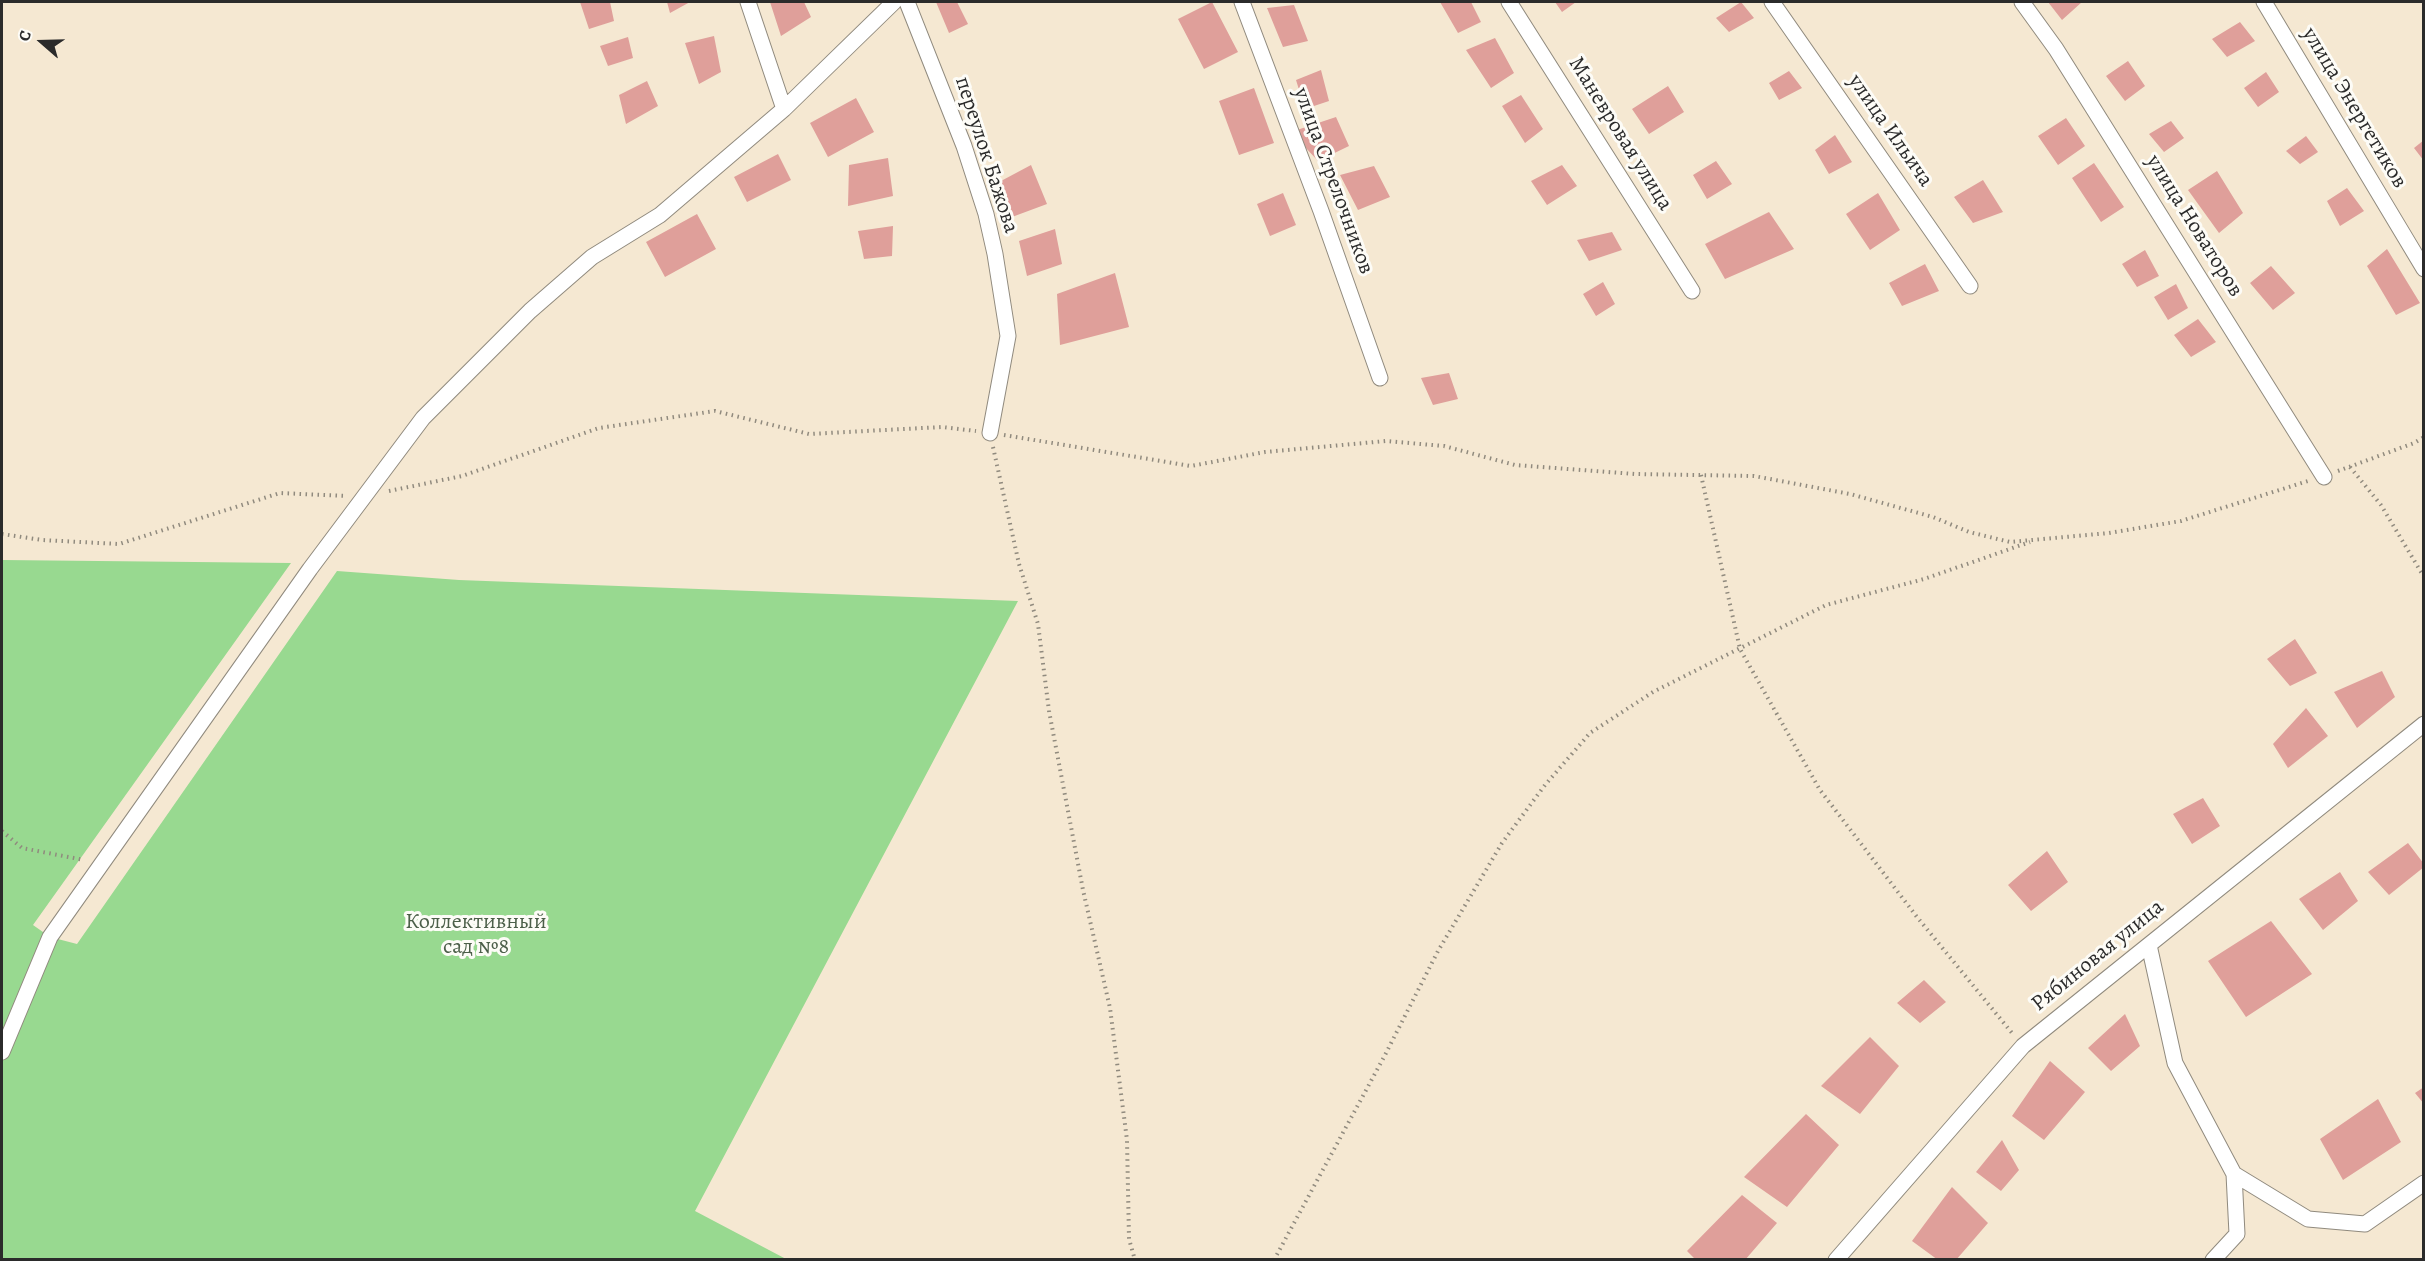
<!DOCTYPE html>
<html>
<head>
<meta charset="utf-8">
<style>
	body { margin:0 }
	#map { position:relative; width:2425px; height:1261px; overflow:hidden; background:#f5e8d2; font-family:Alegreya,serif }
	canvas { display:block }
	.frame { position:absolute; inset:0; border:3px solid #2b2b2b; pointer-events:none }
	.north { position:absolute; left:12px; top:12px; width:60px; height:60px; -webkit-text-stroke:4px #fdfcf7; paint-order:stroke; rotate:290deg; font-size:16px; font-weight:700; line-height:24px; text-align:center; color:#2b2b2b }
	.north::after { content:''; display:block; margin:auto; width:21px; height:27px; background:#2b2b2b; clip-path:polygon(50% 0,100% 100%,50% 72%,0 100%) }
</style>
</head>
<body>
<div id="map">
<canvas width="2425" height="1261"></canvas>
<div class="frame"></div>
<div class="north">С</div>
</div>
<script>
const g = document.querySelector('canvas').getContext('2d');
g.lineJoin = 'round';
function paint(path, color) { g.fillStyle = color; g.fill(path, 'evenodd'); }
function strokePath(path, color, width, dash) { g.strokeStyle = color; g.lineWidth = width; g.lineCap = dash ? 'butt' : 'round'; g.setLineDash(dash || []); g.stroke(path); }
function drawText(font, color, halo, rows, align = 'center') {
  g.font = font + ' Alegreya,serif'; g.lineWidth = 6; g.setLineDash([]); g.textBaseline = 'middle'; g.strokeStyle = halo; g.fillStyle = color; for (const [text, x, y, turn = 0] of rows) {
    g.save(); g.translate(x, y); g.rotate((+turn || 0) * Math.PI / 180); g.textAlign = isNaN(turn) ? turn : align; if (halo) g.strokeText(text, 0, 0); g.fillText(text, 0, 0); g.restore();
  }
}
const green = new Path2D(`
	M2,560L291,563L33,925L50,937L77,944L337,571L459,580L1018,601L695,1211L786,1259L2,1260Z`);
const building = new Path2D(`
	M580,2H610L614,21L589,29Z
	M667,2H690L670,13Z
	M770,2H804L811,17L781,36Z
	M936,2H957L968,24L949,33Z
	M1212,2L1238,52L1204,69L1178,19Z
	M1440,2H1471L1481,22L1458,33Z
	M1555,2H1576L1562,12Z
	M1741,2L1754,18L1729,32L1716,18Z
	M2048,2H2082L2062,20Z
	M1294,5L1308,41L1283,47L1267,8Z
	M2240,22L2255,41L2227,57L2212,39Z
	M714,36L721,72L699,84L685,43Z
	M628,37L633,58L608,66L600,46Z
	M1495,38L1514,73L1491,88L1466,50Z
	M2128,61L2145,86L2125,101L2106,76Z
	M1321,70L1329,101L1305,109L1296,80Z
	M1789,71L1802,88L1779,100L1769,83Z
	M2266,72L2279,92L2258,107L2244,88Z
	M647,81L658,106L626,124L619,95Z
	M1668,86L1684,112L1649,134L1632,109Z
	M1254,88L1274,143L1239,155L1219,101Z
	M1521,95L1543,129L1525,143L1502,106Z
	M856,98L874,132L828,157L810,123Z
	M1336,117L1349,146L1318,161L1291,132Z
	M2066,118L2085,146L2058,165L2038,136Z
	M2171,121L2184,138L2164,152L2149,134Z
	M1835,135L1852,162L1829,174L1815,150Z
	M2306,136L2318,152L2300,164L2286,151Z
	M2424,140V161L2414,148Z
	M778,154L791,180L747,202L734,177Z
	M888,158L893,196L848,206L849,165Z
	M1716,161L1732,184L1707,199L1693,175Z
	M2094,163L2124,207L2101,222L2072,178Z
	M1031,165L1047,204L1012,217L1001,181Z
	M1562,165L1577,186L1547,205L1531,181Z
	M1374,166L1390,197L1358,210L1340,175Z
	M2217,171L2243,213L2219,233L2188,190Z
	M1983,180L2003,212L1973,223L1954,197Z
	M2347,188L2364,211L2340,226L2327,201Z
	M1283,193L1296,225L1270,236L1257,204Z
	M1878,193L1900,230L1870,250L1846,214Z
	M1769,212L1794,249L1725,279L1705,244Z
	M697,214L716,249L665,277L646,242Z
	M893,226L892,256L864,259L858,231Z
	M1055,229L1062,264L1027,276L1019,241Z
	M1612,232L1622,250L1589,261L1577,240Z
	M2387,249L2420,303L2396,315L2367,266Z
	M2145,250L2159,276L2137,287L2122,264Z
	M1925,264L1939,291L1902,306L1889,283Z
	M2271,266L2295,293L2273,310L2250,283Z
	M1115,273L1129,327L1060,345L1057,294Z
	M1603,282L1615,304L1596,316L1583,294Z
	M2176,284L2188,308L2168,320L2154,297Z
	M2198,319L2216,342L2191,357L2174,335Z
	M1449,373L1458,399L1433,405L1421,378Z
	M2295,639L2317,673L2290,686L2267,659Z
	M2382,671L2395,697L2357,728L2334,692Z
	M2306,708L2328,736L2288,768L2273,744Z
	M2203,798L2220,826L2192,844L2173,814Z
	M2408,843L2424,864V867L2389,895L2368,872Z
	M2047,851L2068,882L2031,911L2008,885Z
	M2340,872L2358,901L2323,930L2299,899Z
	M2271,921L2312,974L2246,1017L2208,961Z
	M1924,980L1946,1002L1920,1023L1897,1003Z
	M2125,1014L2140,1046L2111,1071L2088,1048Z
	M1870,1037L1899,1066L1860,1114L1821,1086Z
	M2050,1061L2085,1092L2044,1140L2012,1116Z
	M2424,1087V1104L2415,1093Z
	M2378,1099L2401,1142L2343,1180L2320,1139Z
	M1806,1114L1839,1145L1787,1207L1744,1177Z
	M2002,1140L2019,1170L2001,1191L1976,1172Z
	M1952,1187L1988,1223L1956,1260H1938L1912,1241Z
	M1742,1195L1777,1223L1745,1260H1696L1687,1251Z`);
const path = new Path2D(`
	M1004,435L1191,466L1265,452L1386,441L1444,446L1515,465L1635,474L1754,476L1850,494L1933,517L1969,532L2010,542L2109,533L2181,521L2308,481
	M993,447L1019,564L1038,624L1049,711L1083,890L1110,1008L1127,1140L1129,1239L1135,1260
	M2350,467L2381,505L2424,577
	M2338,471L2414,443L2424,437
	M1701,475L1740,649L1820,790L1917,917L2012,1033
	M389,491L462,476L599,428L715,411L809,434L942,427L976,431
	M2,534L42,540L119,544L280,493L346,496
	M2,831L22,848L84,860
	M1274,1260L1384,1057L1438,951L1502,843L1545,785L1590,733L1653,692L1826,605L1924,579L2030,542`);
const street = new Path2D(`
	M748,2L784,109
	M907,2L964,146L986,214L995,254L1008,336L990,433
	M1242,2L1321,211L1380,378
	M1509,2L1692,291
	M1772,2L1970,286
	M2022,2L2056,49L2324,477
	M2264,2L2424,269
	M2149,945L2175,1063L2234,1174L2308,1219L2365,1224L2424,1183
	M2,1052L50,937L310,569L423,418L530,311L592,257L660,215L784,109L894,2
	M1836,1260L2023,1046L2424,724
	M2213,1260L2237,1234L2234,1174`);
const streetNames = [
	["улица Энергетиков",2354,108,59],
	["улица Ильича",1890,131,55],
	["Маневровая улица",1620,134,58],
	["переулок Бажова",986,155,72],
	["улица Стрелочников",1333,181,70],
	["улица Новаторов",2194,226,58],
	["Рябиновая улица",2098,956,-39]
];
const parkNames = [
	["Коллективный",476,923],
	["сад №8",476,948]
];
paint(green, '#98d990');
paint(building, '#df9f9a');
strokePath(street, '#908a7e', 17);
strokePath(path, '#908a7e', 4, [1.5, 4.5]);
strokePath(street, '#fff', 15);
drawText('22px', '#2b2b2b', '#fdfcf7', streetNames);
drawText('22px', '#4c5f49', '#fdfcf7', parkNames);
</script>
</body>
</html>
